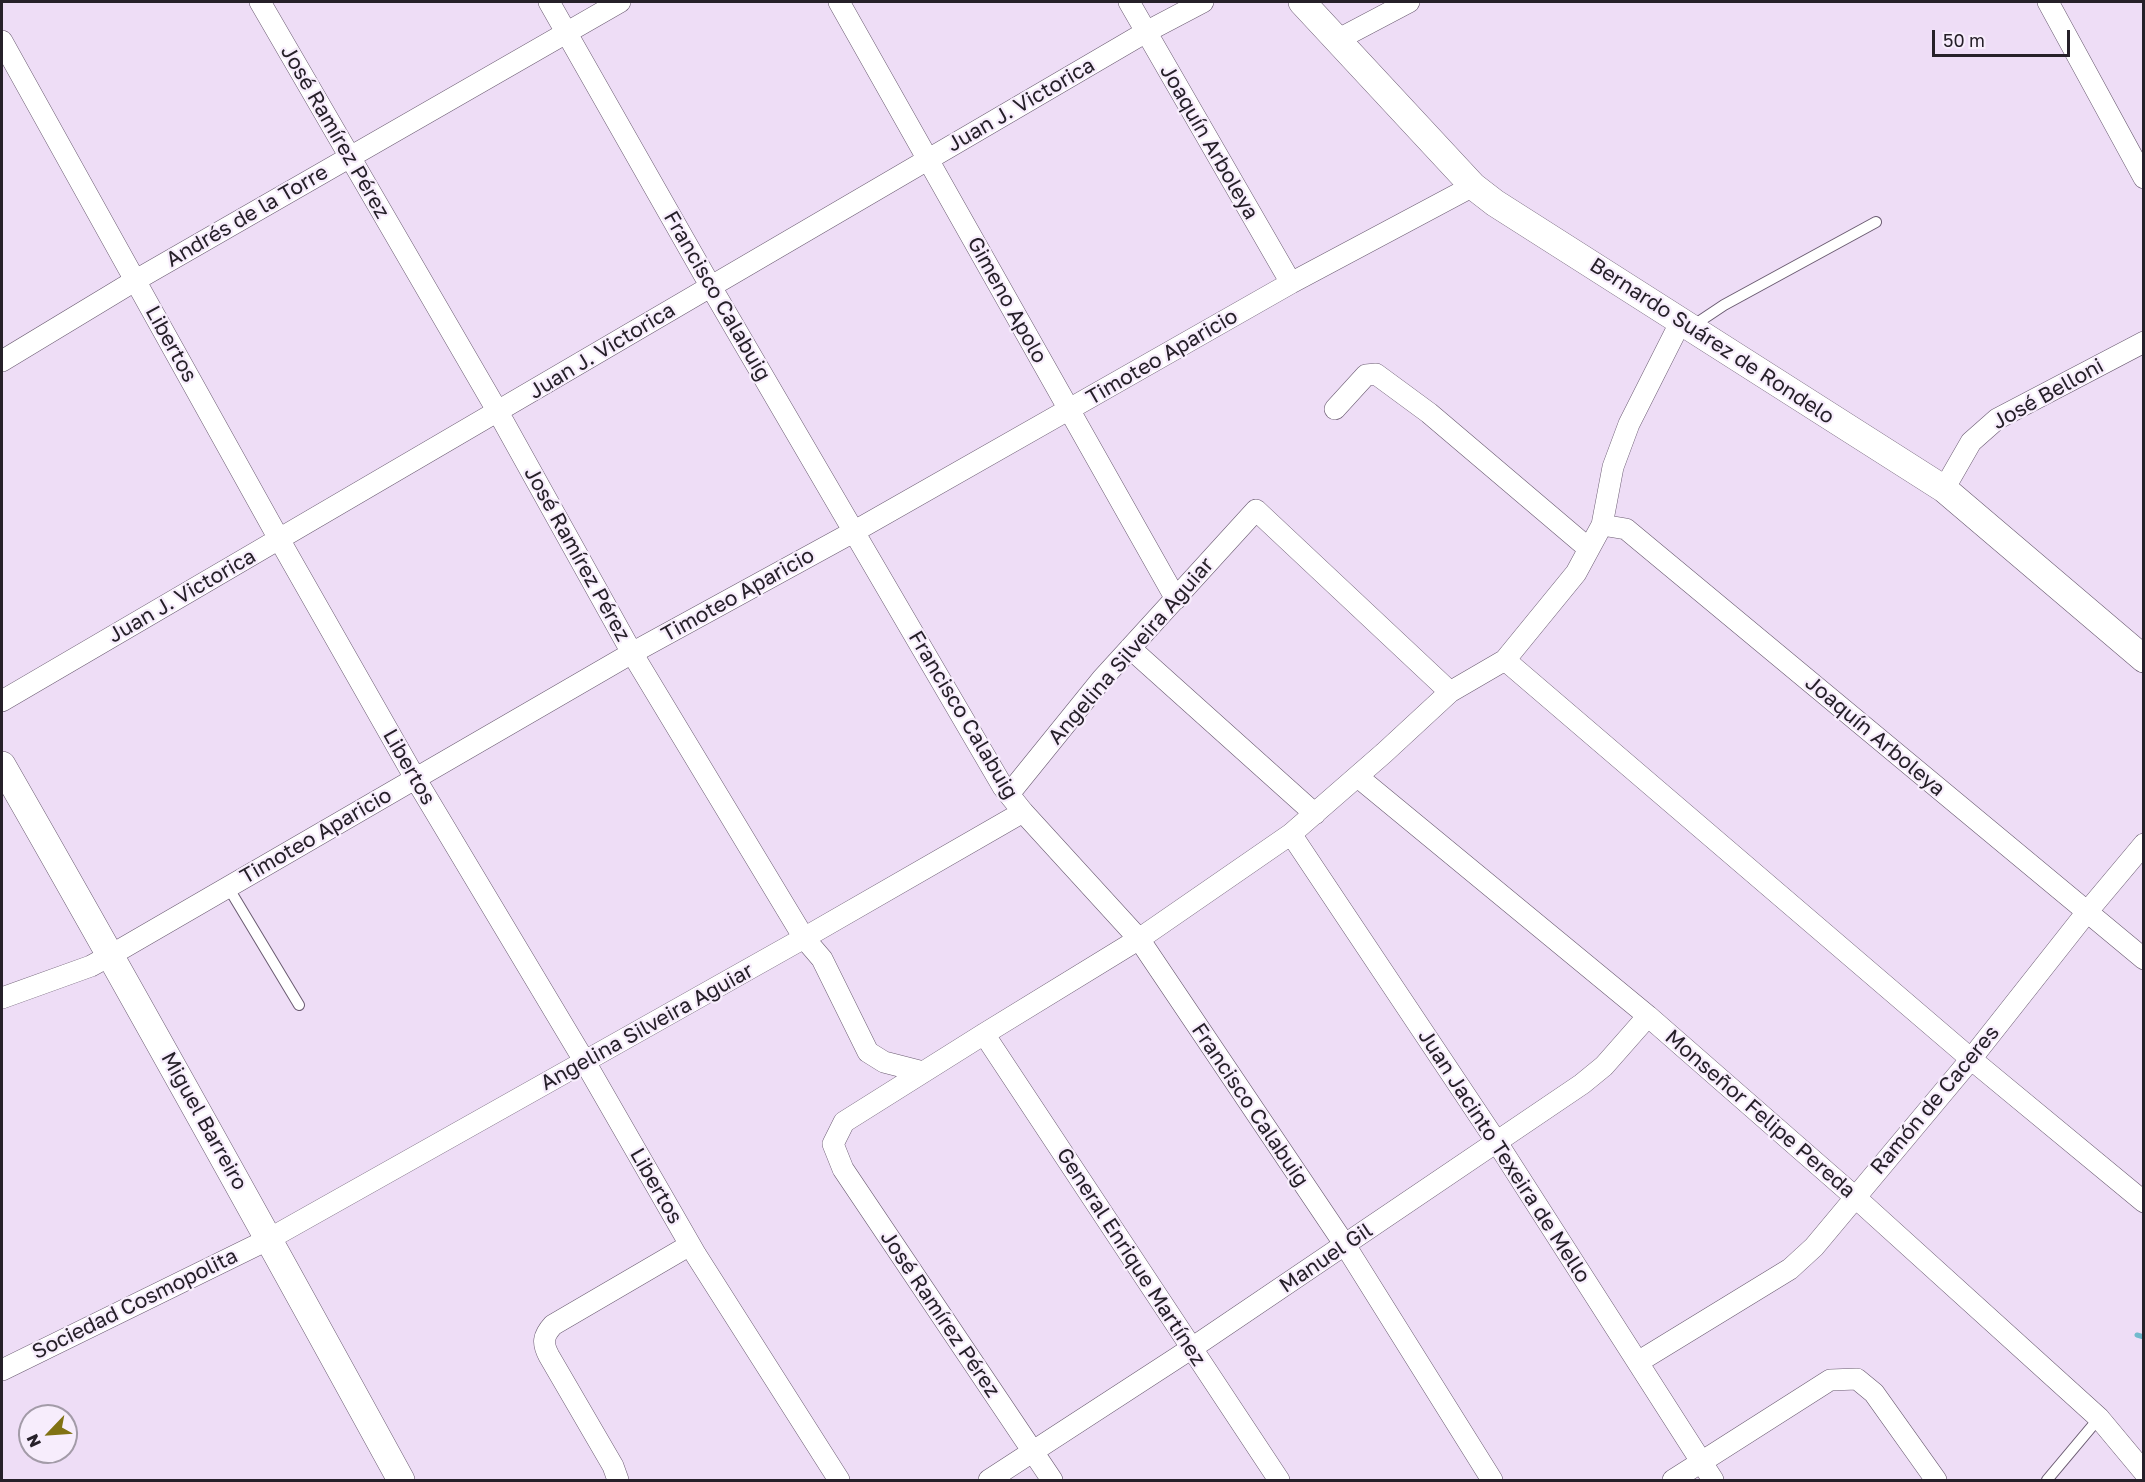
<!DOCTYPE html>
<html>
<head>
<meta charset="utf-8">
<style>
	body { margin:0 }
	#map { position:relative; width:2145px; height:1482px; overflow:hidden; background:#eeddf6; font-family:"Golos Text",sans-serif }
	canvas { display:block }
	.frame { position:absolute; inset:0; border:3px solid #262029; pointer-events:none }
	.north { position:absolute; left:18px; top:1404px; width:60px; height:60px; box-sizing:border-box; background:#f7edfc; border:2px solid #a39ba8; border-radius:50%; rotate:245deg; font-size:16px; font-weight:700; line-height:24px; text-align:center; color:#262029 }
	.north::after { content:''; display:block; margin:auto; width:21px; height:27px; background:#817213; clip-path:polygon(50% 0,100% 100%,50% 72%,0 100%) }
	.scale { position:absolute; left:1932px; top:30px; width:138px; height:27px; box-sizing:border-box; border:3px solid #262029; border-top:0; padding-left:8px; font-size:18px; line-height:21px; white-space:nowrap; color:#262029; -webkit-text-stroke:4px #f7edfc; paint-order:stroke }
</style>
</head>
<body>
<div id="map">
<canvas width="2145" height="1482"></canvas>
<div class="frame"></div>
<div class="north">N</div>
<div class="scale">50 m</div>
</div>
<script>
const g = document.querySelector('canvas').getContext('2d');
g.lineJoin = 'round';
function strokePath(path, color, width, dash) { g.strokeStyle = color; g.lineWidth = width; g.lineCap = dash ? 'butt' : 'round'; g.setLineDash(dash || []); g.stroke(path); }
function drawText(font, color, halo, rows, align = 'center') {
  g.font = font + ' "Golos Text",sans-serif'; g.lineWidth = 4.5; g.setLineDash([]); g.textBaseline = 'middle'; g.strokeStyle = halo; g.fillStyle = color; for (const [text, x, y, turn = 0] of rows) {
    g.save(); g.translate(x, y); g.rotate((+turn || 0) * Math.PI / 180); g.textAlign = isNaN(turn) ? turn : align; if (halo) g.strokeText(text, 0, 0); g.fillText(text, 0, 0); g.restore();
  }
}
const stream = new Path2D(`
	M2137,1335L2144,1337`);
const service = new Path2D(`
	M1691,327L1724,305L1876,222
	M228,887L299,1005
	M2047,1480L2099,1418`);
const minor = new Path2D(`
	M260,2L498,412L632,653L804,938L822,959L868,1052L884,1062L923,1072
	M549,2L711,287L1003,787L1023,812L1139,939L1345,1245L1492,1480
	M839,2L1176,599
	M1129,2L1291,283
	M2048,2L2144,178
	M1337,40L1409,2
	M2,41L279,539L415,778L585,1062L696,1255L839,1480
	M2,361L136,280L620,2
	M1335,409L1366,375L1376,374L1429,413L1588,548
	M1944,489L1971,442L1997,419L2144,342
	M1602,525L1626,529L2144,959
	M1130,648L1315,814
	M1505,660L1971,1059L2144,1202
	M2,701L1146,32L1203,2
	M1358,777L1648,1016L1855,1197L2099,1418L2144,1472
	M1009,794L1102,679L1256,510L1450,692
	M1291,834L1496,1141L1713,1480
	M2,998L91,966L111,955L632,653L855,531L1291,283L1473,186
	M984,1034L1279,1480
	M1638,1362L1790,1269L1814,1247L1971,1059L2087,912L2144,844
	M2,1370L269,1239L804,938L1023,812
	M618,1480L613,1466L549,1356C542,1343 543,1336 553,1325L690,1245
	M989,1480L1192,1348L1582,1084L1604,1066L1648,1016
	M1052,1480L843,1169L833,1144L844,1122L984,1034L1139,939L1291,834L1384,753L1450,692L1505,660L1576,573L1602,525L1613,467L1629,424L1681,321
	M1673,1480L1830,1380L1857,1379L1874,1393L1936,1480`);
const tertiary = new Path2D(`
	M1302,2L1473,186L1495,203L1944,489L2144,659
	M2,765C138,1002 270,1241 401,1480`);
const streetNames = [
	["Juan J. Victorica",1021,105,-30],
	["José Ramírez Pérez",335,132,60],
	["Joaquín Arboleya",1209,142,60],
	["Andrés de la Torre",247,216,-30],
	["Francisco Calabuig",717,296,60],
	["Gimeno Apolo",1007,300,61],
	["Bernardo Suárez de Rondelo",1712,341,33],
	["Libertos",171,344,61],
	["Juan J. Victorica",602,351,-31],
	["Timoteo Aparicio",1162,357,-30],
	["José Belloni",2048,394,-29],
	["José Ramírez Pérez",577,554,61],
	["Timoteo Aparicio",738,595,-29],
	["Juan J. Victorica",182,596,-30],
	["Angelina Silveira Aguiar",1131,651,-49],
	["Francisco Calabuig",963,715,59],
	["Joaquín Arboleya",1875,736,40],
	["Libertos",409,767,60],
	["Timoteo Aparicio",316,836,-30],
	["Angelina Silveira Aguiar",647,1027,-29],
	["Ramón de Caceres",1935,1100,-50],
	["Francisco Calabuig",1250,1105,56],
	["Monseñor Felipe Pereda",1760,1114,41],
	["Miguel Barreiro",204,1121,61],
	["Juan Jacinto Texeira de Mello",1504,1156,57],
	["Libertos",656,1186,60],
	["General Enrique Martínez",1131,1257,57],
	["Manuel Gil",1326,1258,-34],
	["Sociedad Cosmopolita",135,1304,-26],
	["José Ramírez Pérez",940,1314,56]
];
strokePath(stream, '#71bacd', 5);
strokePath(service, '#6a5b71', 12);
strokePath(minor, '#6a5b71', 22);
strokePath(tertiary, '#6a5b71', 28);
strokePath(service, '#fff', 10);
strokePath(minor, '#fff', 21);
strokePath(tertiary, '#fff', 27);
drawText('21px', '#262029', '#f7edfc', streetNames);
</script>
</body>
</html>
